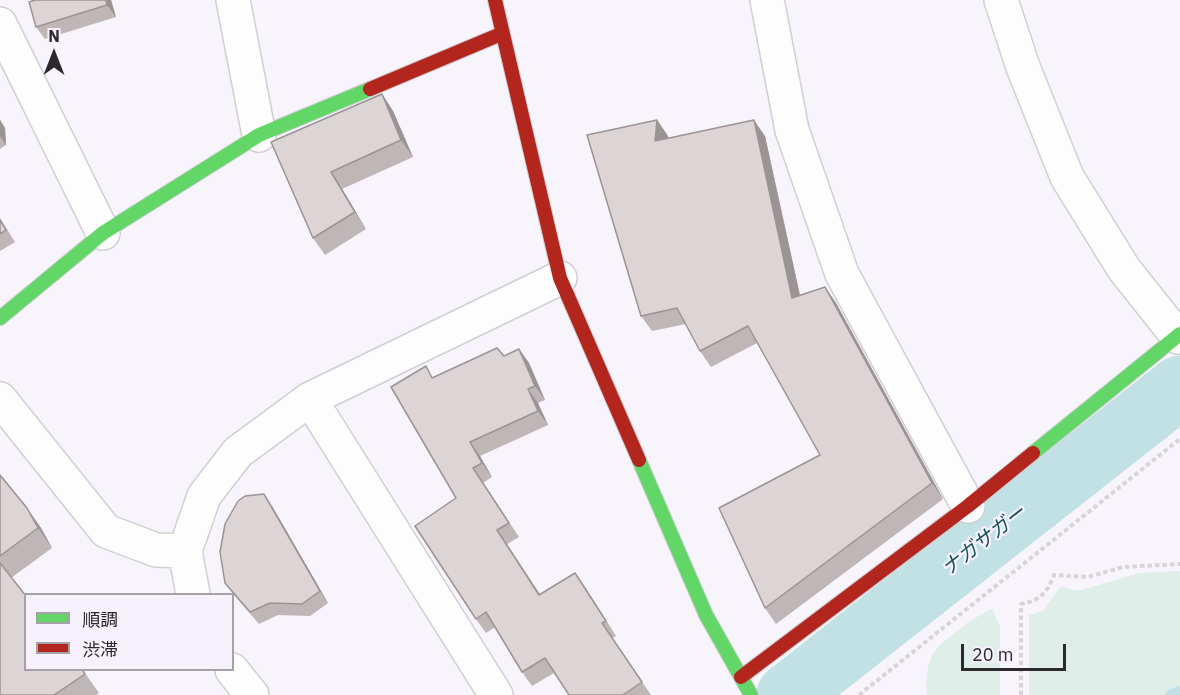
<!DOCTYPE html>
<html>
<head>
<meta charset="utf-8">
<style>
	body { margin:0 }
	#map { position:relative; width:1180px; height:695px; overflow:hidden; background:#f7f4fb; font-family:"IBM Plex Sans","Noto Sans JP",sans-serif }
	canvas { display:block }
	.legend { position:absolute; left:24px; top:593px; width:210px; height:78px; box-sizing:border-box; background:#f7f1fe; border:2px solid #a5a1ab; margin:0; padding:8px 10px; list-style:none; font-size:18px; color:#2b292e }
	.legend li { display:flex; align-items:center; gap:12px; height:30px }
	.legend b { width:30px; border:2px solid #a5a1ab }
	.north { position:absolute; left:24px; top:24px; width:60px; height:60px; -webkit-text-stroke:4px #f7f1fe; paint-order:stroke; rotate:0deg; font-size:16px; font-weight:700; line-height:24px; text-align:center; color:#2b292e }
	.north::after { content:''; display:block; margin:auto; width:21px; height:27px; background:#2b292e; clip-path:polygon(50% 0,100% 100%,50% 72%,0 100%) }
	.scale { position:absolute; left:961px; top:644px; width:105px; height:27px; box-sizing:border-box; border:3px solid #2b292e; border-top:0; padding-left:8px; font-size:18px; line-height:21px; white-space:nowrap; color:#2b292e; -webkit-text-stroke:4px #f7f1fe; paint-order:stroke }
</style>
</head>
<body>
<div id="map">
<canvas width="1180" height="695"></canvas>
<ul class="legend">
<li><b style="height:8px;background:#63d668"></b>順調</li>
<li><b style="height:8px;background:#b3261e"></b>渋滞</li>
</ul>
<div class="north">N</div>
<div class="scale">20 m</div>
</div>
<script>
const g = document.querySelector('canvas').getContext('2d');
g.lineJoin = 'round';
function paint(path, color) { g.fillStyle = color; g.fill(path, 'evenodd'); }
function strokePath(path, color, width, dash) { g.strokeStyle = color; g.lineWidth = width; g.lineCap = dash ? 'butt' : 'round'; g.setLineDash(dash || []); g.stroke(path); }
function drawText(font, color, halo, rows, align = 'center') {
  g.font = font + ' "IBM Plex Sans","Noto Sans JP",sans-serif'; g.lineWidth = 4.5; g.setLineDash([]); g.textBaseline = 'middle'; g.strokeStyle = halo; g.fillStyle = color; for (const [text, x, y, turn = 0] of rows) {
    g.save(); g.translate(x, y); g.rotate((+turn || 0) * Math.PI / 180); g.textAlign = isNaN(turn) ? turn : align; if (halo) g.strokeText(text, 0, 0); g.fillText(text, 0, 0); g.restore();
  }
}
const green = new Path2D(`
	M1180,571V695H1029V615L1043,611L1060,587L1078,591L1139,573Z
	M992,609L1000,626V695H927C925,684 927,664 933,654C941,640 978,615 992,609Z`);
const stream = new Path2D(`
	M1170,695L1180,691`);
const river = new Path2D(`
	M788,695L1180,387`);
const path = new Path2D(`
	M859,695L1180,439
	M1021,695V604C1039,601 1047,593 1054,575L1088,577L1123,567L1180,564`);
const street = new Path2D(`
	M233,0L259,135
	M767,0L792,130L842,274L968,506
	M1001,0L1023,67L1067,177L1124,269L1178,337
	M0,24L103,233
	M0,399L106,531L156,550L185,551L193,594
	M310,399L496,695
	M185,551L204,496L238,452L268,430L310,399L560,278
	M232,670L252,695`);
const fast = new Path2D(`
	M0,318L103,233L259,135L370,89
	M1033,453L1180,334
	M639,460L706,615L751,695`);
const jam = new Path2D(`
	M495,0L560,278L639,460
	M370,89L501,34
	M741,677L968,506L1033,453`);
const wall = new Path2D(`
	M35,0H111L116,17L45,39L36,27Z
	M382,94L393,111L413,157L342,189L366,229L325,255L313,238L271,142Z
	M0,120L5,128L6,145L0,149Z
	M657,120L668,136V139L765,136L800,295L825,287L836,303L943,499L776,624L765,608L820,455L757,343L711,367L700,351L686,324L652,331L641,316Z
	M0,218L15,242L0,251Z
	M519,349L529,363L545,400L538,403L548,425L480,456L492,477L483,483L519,537L507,544L540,594L575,573L616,636L612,638L651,695H569L554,673L532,686L522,672L495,627L486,633L476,619L456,498L433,377L504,356Z
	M0,475L27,508L41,528L52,548L11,578L82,669L99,693L96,695H0Z
	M272,506L328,603L310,616L278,615L259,624L234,595L225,583Z`);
const shadedWall = new Path2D(`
	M106,0H111L116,17L107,5Z
	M382,94L393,111L413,157L401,140Z
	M0,120L5,128L6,145L0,136Z
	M657,120L668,136L666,157L655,141Z
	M754,120L765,136L804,314L792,298Z
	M331,172L342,189L366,229L355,212Z
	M825,287L836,303L943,499L932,483Z
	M519,349L529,363L545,400L535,386Z
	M528,389L538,403L548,425L538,411Z
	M470,442L480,456L492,477L482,463Z
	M264,494L272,506L328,603L320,591Z
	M27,508L41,528L52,548L38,528Z
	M575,573L585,587L616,636L606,621Z`);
const building = new Path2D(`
	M35,0H106L107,5L36,27L29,2Z
	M382,94L401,140L331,172L355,212L313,238L271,142Z
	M657,120L655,141L754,120L792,298L825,287L932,483L765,608L719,508L820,455L748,326L700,351L677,308L641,316L587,135Z
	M0,220L6,230L0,234Z
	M497,348L504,356L519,349L535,386L528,389L538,411L470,442L482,463L473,468L509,523L497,530L539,595L575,573L606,621L602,623L642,682L623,695H569L545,658L522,672L486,612L476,619L415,526L456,498L391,387L426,366L432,378Z
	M0,475L27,508L38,528L0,556Z
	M264,494L320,591L302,604L270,603L250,612L225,583L220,552L225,524L238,501L245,496Z
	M0,563L26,596V669H82L85,674L54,695H0Z`);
const waterNames = [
	["ナガサガー",984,541,-38]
];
paint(green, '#dfeee8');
strokePath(stream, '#c1e1e4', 10);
strokePath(river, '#c1e1e4', 63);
strokePath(street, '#d1cfd4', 36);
strokePath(fast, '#d1cfd4', 16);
strokePath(jam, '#d1cfd4', 16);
strokePath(path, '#d7d5d8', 4, [4.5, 3]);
strokePath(street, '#fefdfe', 33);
strokePath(fast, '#63d668', 14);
strokePath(jam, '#b3261e', 14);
paint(wall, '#beb6b7');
paint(shadedWall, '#9b9495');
paint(building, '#ddd4d5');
strokePath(building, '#9b9495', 1.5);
drawText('italic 20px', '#0f5254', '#f7f1fe', waterNames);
</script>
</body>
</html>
